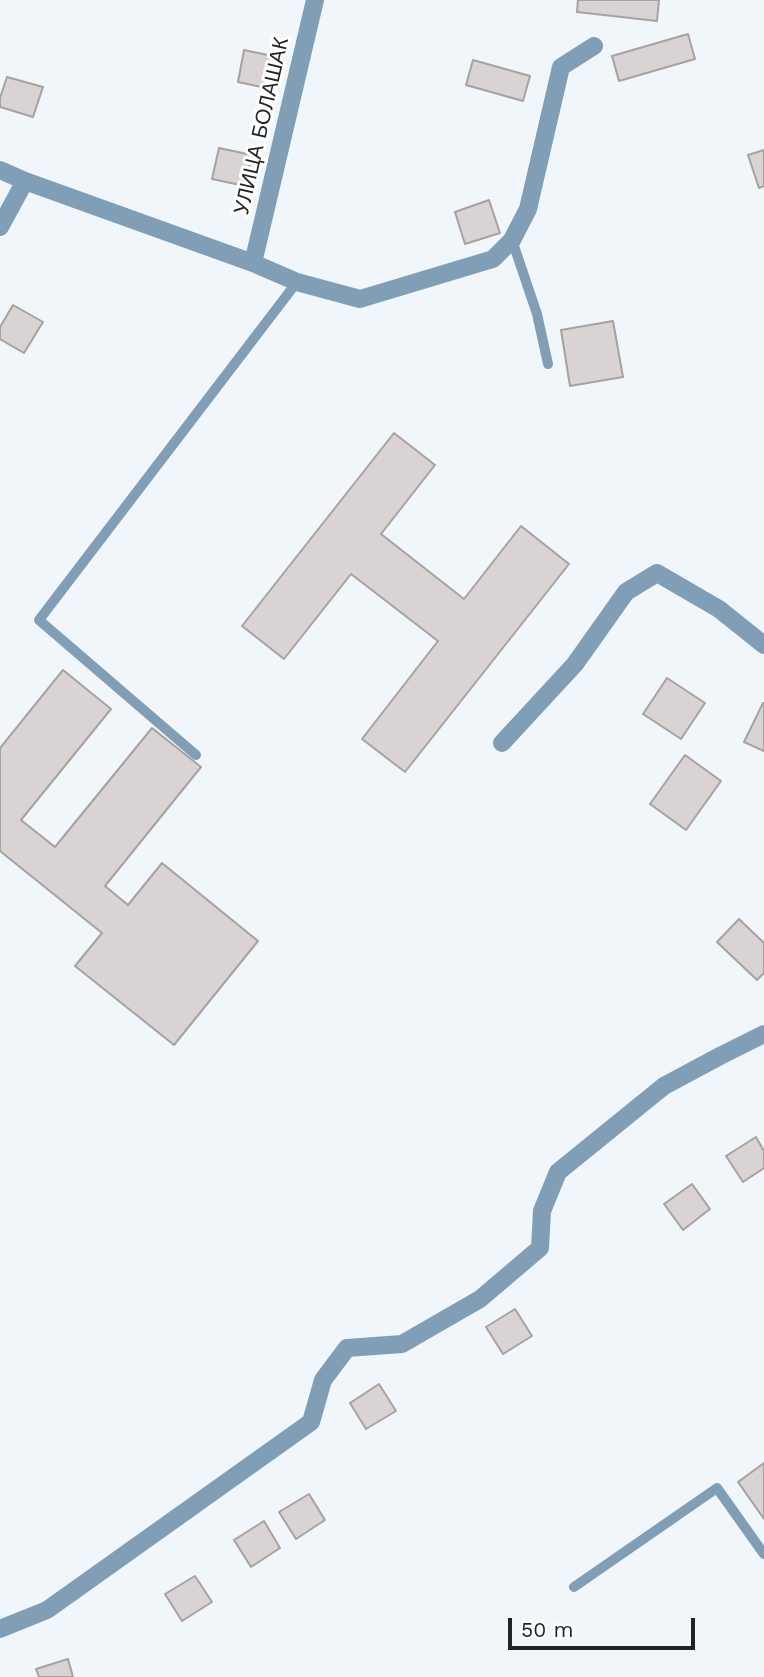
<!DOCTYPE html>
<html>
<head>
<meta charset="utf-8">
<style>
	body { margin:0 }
	#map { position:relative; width:764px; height:1677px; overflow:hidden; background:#f1f6fa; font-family:"Work Sans",sans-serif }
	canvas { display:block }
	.scale { position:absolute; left:508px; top:1618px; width:187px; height:32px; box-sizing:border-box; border:4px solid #212324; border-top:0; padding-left:9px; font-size:21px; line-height:24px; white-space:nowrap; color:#212324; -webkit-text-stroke:5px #fff; paint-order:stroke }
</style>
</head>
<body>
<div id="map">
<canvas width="764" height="1677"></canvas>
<div class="scale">50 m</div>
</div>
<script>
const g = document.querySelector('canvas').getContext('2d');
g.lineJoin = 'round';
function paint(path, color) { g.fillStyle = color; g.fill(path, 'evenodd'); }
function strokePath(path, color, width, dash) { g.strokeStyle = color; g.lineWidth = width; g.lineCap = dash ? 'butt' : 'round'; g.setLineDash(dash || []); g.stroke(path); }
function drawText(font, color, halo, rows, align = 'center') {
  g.font = font + ' "Work Sans",sans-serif'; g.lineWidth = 6; g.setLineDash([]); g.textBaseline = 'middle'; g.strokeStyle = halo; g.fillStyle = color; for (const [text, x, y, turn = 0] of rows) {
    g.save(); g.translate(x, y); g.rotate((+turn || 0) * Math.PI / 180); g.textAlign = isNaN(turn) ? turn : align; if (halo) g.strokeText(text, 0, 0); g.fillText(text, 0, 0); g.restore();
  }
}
const building = new Path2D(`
	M578,0H659L657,21L577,12Z
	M688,34L695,59L619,81L612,56Z
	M244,50L277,57L271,89L238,82Z
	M473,60L530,76L523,101L466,85Z
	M7,77L43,87L33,117L0,107V98Z
	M219,148L252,155L245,186L212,179Z
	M764,150V186L759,188L748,155Z
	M489,200L500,233L465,244L455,212Z
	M13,305L43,322L24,353L0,339V327Z
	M613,321L623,377L570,386L561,330Z
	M394,433L435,465L381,534L464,599L521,526L569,564L405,772L362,739L438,641L351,574L284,659L242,626Z
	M63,670L111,709L21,820L55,847L152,728L201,767L105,886L128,905L162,863L258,941L174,1045L75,966L102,933L0,851V748Z
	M667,678L705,703L681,739L643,714Z
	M763,703L764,704V751L744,742Z
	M685,755L721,781L686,830L650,804Z
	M739,919L764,943V973L757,980L717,942Z
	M756,1137L764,1151V1168L743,1182L726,1156Z
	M692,1184L710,1209L683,1230L664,1204Z
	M515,1309L532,1336L503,1354L486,1327Z
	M379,1384L396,1411L366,1429L350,1403Z
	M764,1463V1519L738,1482Z
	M309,1494L325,1520L296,1539L279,1512Z
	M264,1521L280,1548L251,1567L234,1540Z
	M195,1576L212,1602L182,1621L165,1594Z
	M68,1659L73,1677H39L36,1669Z`);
const lane = new Path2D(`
	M512,240L537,314L548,364
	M196,755L39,620L297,282
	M574,1587L717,1488L764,1554`);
const street = new Path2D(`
	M0,170L25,181L253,263L297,282L360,299L493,259L512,240L528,209L561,67L594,46
	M0,227L25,181
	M253,263L315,0
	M502,743L575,664L626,592L657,573L719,609L764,645
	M0,1629L47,1610L311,1422L323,1380L347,1348L402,1344L480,1299L540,1248L542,1211L558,1172L664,1086L720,1056L764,1034`);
const streetNames = [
	["УЛИЦА БОЛАШАК",262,126,-77]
];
paint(building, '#dad3d3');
strokePath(building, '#a7a1a1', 2);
strokePath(lane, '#809fb7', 10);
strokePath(street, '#809fb7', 18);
drawText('21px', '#212324', '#fff', streetNames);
</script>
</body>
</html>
